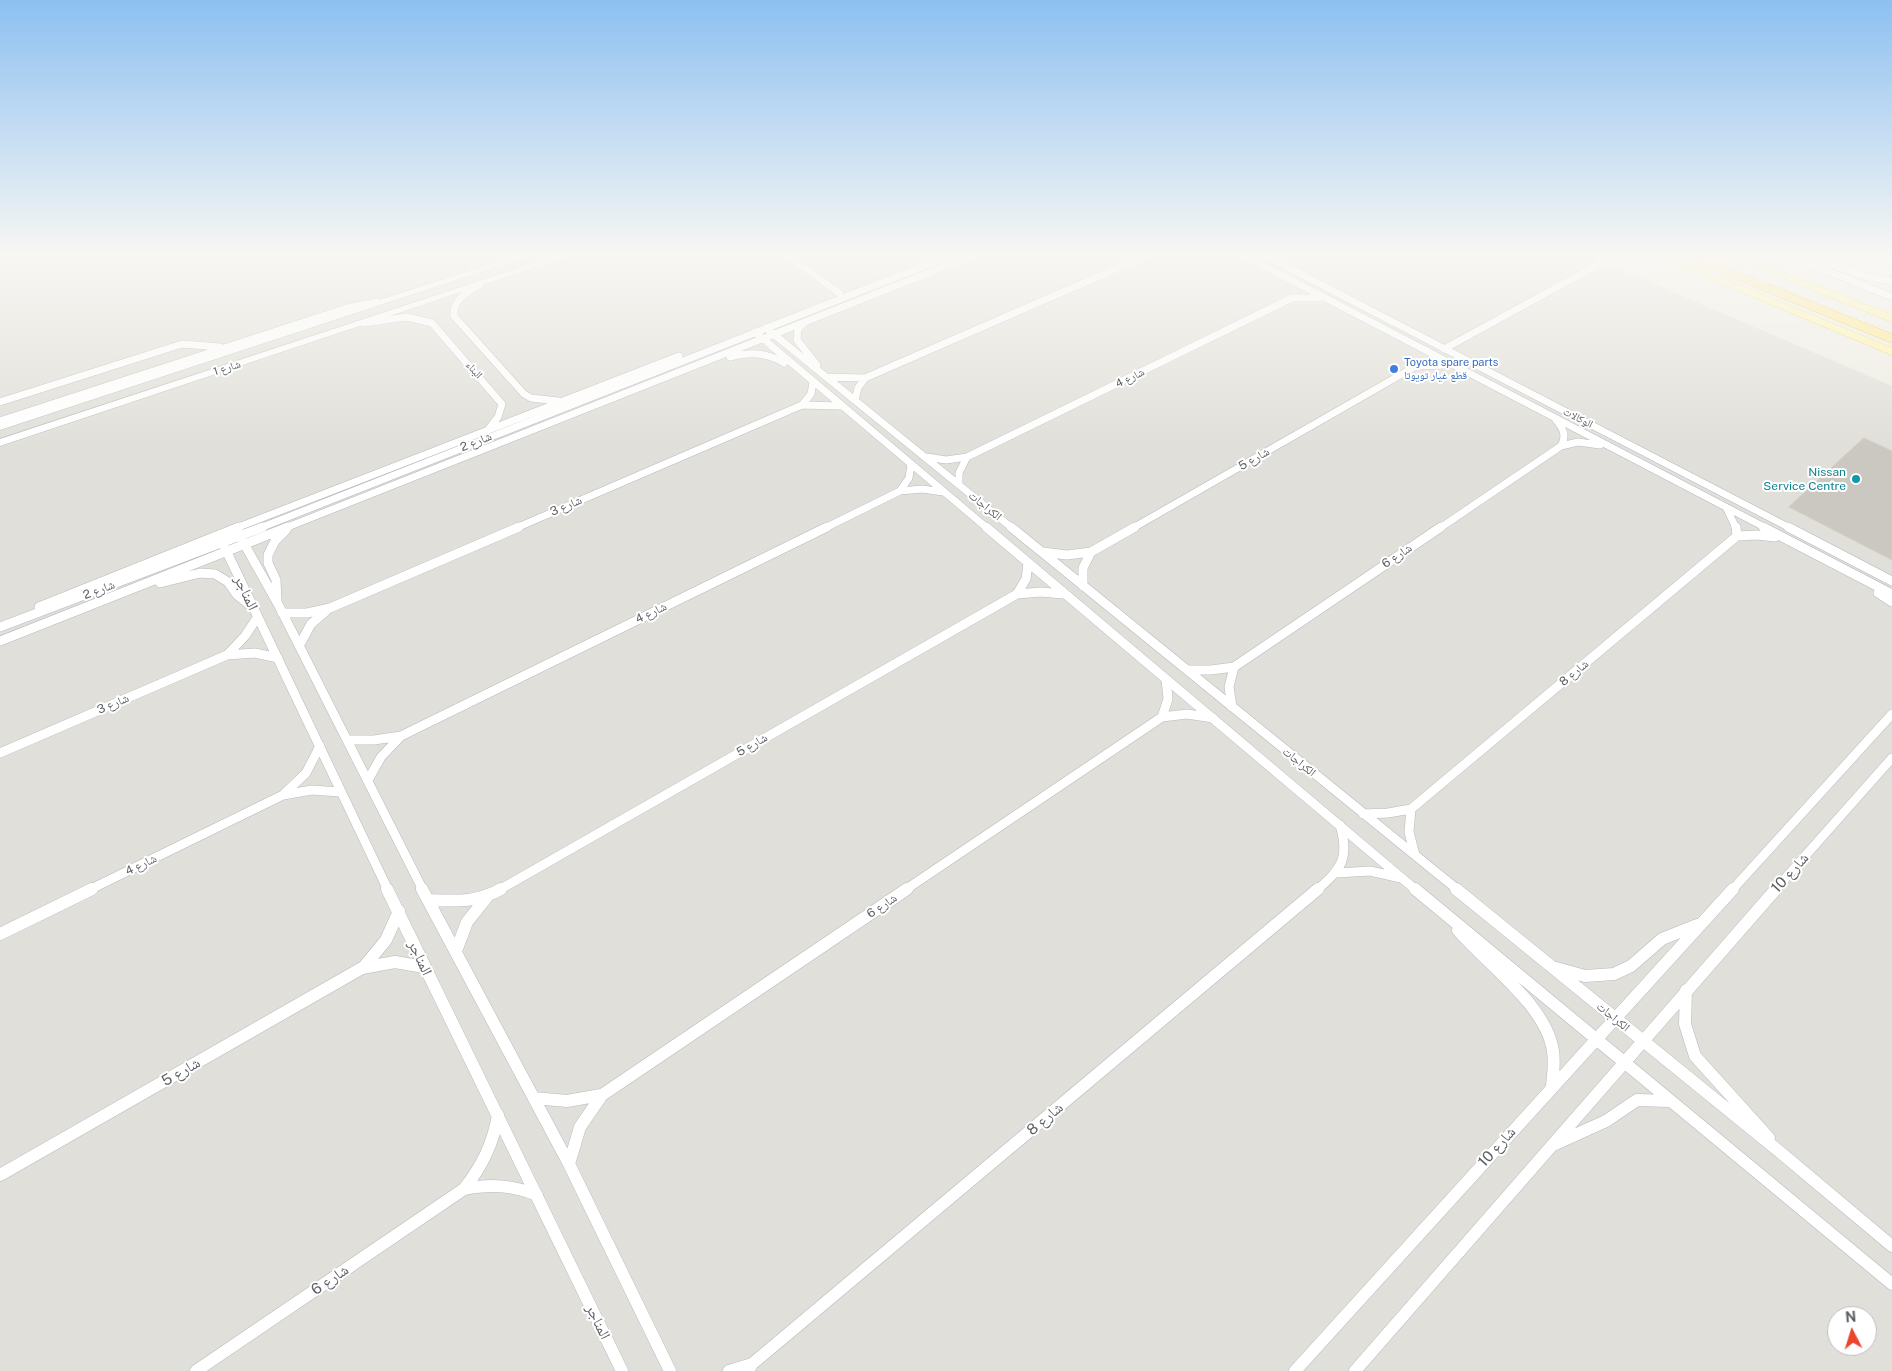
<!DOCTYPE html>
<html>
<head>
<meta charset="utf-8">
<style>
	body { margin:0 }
	#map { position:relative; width:1892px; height:1371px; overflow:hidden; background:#efede4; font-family:"Public Sans",sans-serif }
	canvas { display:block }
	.north { position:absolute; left:1827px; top:1306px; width:50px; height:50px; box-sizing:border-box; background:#fff; border:1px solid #bebfc1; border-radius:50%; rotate:355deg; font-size:14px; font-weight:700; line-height:20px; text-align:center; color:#5c6065 }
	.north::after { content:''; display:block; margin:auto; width:18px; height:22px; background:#ed442c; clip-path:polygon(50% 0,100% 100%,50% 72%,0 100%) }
</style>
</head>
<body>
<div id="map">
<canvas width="1892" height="1371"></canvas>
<div class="north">N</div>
</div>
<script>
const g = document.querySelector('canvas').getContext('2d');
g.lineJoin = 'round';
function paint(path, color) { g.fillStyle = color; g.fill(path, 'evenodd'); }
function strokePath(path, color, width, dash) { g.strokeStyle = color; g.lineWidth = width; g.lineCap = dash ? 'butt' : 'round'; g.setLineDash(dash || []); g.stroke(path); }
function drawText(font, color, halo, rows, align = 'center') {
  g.font = font + ' "Public Sans","Noto Naskh Arabic",sans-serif'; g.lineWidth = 4; g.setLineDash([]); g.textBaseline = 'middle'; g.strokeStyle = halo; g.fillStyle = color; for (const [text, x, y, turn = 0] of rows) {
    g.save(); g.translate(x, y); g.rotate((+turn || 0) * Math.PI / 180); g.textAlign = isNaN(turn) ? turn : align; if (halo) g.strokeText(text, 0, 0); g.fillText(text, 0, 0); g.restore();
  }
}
const industrial = new Path2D(`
	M0,255H1587L1892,386V1371H0ZM1837,1316H1867V1346H1837Z`);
const building = new Path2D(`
	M1864,438L1892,451V560L1789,507Z`);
const streetFar2 = new Path2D(`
	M787,255L839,293
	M1243,255L1766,528
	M1264,255L1790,528
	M1788,255L1892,297
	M1804,255L1868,277L1892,281
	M480,284C468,292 452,300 454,316L524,394L531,398L558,401
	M364,323L407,317L432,323L502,404L498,417L488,430
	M804,323L798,329L797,340L817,365
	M766,328L1012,528
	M755,332L987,528
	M1444,349L1616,255
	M730,357C750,352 766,352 784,363
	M827,377L865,378L1148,255
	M855,400L858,388L865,378
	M0,402L182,344L220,347
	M802,405L811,394L813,382
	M1556,420C1563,428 1567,436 1561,446
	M0,421L347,308L377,302
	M927,457L946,460L967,457L1292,298H1319
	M959,484V473L967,457
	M900,491L909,478L911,464
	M1727,509L1736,528
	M236,528L679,356
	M260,528L952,255
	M285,528L974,255
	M516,528L802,405L841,406
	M825,528L900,491L922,489L943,492
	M1133,528L1416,366L1449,365
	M1440,528L1561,446L1578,442L1600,445`);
const streetFar1 = new Path2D(`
	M986,527L1416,890
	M1011,527L1458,890
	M1736,527L1737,536
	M1763,527L1892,594
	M1788,527L1892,581
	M242,540L278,604L423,890
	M225,548L388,890
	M1043,552L1067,555L1091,552L1135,527
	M160,583L200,573L215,574L228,582L237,595L251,606
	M1083,586V568L1091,552
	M1878,593L1892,602
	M1017,594L1026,579L1028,563
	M277,601L276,580L268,563V555L275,541L286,530
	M39,607L239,527
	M282,613H307L330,608L519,527
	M0,627L263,527
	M0,641L288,527
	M299,646L311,624L326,611
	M227,655L245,636L257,618
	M1187,670H1211L1234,667L1441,527
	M1232,707L1229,687L1234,667
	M1162,717L1168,699L1166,679
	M348,740H374L401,736
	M0,753L227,655L255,653L278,658
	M368,780L381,757L401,736L827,527
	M285,793L306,773L320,746
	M1411,809L1409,832L1415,855
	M1363,814L1388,813L1411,809L1737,536L1757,535L1775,537
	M1337,873L1370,871L1401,878
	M89,890L283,795L312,790L340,792
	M499,890L1017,594L1041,592L1063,594
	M905,890L1162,717L1187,714L1213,718
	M1317,890C1341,869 1350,859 1340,825
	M1732,890L1892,714
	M1775,890L1892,758`);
const street = new Path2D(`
	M387,889L622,1371
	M422,889L569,1164L670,1371
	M1415,889L1892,1284
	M1456,889L1780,1152L1892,1246
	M428,900C455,901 477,903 501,889
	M1458,930C1487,964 1546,1005 1553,1051C1555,1063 1553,1075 1552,1086
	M0,934L92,889
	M456,951L467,922L487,897
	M363,968L386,940L399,911
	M1556,968L1585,976L1614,974L1631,966L1662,939L1697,925
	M1686,990L1685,1024L1695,1056L1769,1138
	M534,1098L567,1101L601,1095
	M1553,1145L1606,1121L1637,1100L1669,1101
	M569,1164L580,1127L602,1095L907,889
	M0,1175L362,968L395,962L424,967
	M464,1189C490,1184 512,1185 537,1195
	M196,1371L464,1189C482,1166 493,1144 498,1115
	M729,1371L752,1364
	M748,1371L752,1364L1318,889
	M1295,1371L1733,889
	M1355,1371L1776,889`);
const secondary = new Path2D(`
	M518,255H532L0,430V423Z
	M558,255H572L0,446V439Z`);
const primary = new Path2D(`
	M1653,255H1667L1892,348V355Z
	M1726,255H1740L1892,315V322Z`);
const highway = new Path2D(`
	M1680,255H1696L1892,334V343L1682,257Z`);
const markers = [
	[1394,369,5,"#3f7fe0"],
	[1856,479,5,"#0f9aa8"]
];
const farShopnames = [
	["Toyota spare parts",1404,363],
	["قطع غيار تويوتا",1404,376]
];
const farStreetnames = [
	["شارع 1",227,368,-18],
	["البناء",474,370,48],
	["شارع 4",1130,378,-26],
	["الوكالات",1578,418,27]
];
const streetNames = [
	["شارع 2",476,442,-22],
	["شارع 5",1254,459,-30],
	["شارع 3",566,506,-23],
	["الكراجات",985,506,39],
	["شارع 6",1397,556,-34],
	["شارع 2",99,590,-21],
	["شارع 4",651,613,-26],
	["شارع 8",1574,673,-40],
	["شارع 3",113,704,-23],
	["شارع 5",752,745,-30],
	["الكراجات",1299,762,39],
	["شارع 4",141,865,-26],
	["شارع 6",882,906,-34],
	["الكراجات",1613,1017,39]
];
const cultureNames = [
	["Nissan",1846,472],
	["Service Centre",1846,486]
];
const nearStreetnames = [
	["المناجر",246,593,65],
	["شارع 10",1790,873,-48],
	["المناجر",420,958,65],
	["شارع 5",181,1072,-30],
	["شارع 8",1045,1119,-40],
	["شارع 10",1497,1147,-48],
	["شارع 6",330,1280,-34],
	["المناجر",598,1322,64]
];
paint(industrial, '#e0dfd9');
paint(building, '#cac8c1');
strokePath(building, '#d4cfc2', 1);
strokePath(streetFar2, '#b7babf', 8);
strokePath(streetFar1, '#b7babf', 10);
strokePath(street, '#b7babf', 13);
strokePath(secondary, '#b8bbc1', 1);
strokePath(primary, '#f5d058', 1);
strokePath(highway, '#f3b200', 1);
strokePath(streetFar2, '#fff', 7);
strokePath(streetFar1, '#fff', 9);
strokePath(street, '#fff', 12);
paint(secondary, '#fff');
paint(primary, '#fff5a9');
paint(highway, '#ffe78b');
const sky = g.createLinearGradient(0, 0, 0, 447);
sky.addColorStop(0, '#8dc0f1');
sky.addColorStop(0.57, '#f8f7f3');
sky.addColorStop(1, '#f8f7f300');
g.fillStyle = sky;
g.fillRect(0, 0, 1892, 447);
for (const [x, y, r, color] of markers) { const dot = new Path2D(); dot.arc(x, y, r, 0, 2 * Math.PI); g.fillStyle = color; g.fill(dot); strokePath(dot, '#fff', 2); }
drawText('11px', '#366cbe', '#fff', farShopnames, 'left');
drawText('11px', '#5c6065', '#fff', farStreetnames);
drawText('12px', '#5c6065', '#fff', streetNames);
drawText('12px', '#0d838f', '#fff', cultureNames, 'right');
drawText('15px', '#5c6065', '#fff', nearStreetnames);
</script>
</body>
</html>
